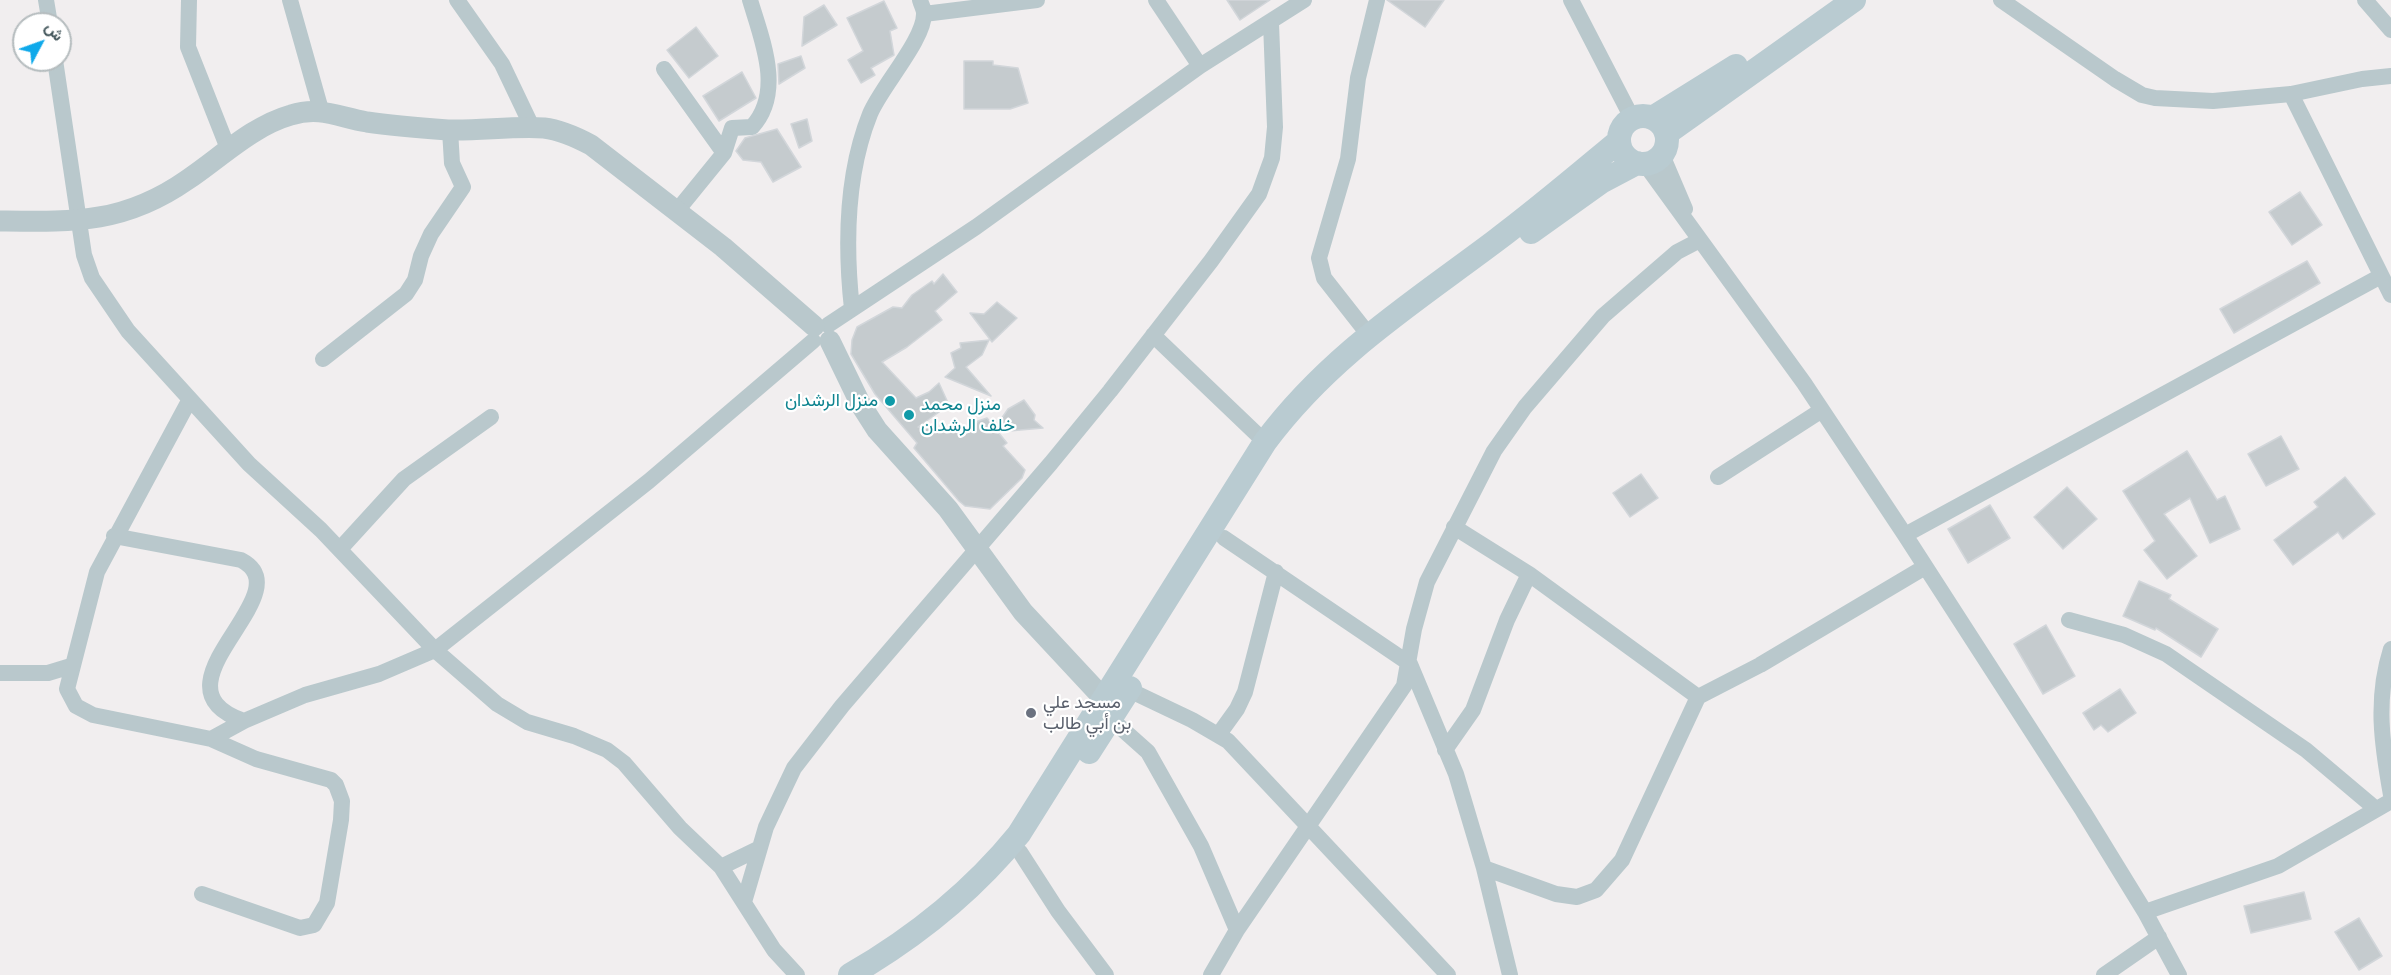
<!DOCTYPE html>
<html>
<head>
<meta charset="utf-8">
<style>
	body { margin:0 }
	#map { position:relative; width:2391px; height:975px; overflow:hidden; background:#f1eeef; font-family:Roboto,Vazirmatn,sans-serif }
	canvas { display:block }
	.north { position:absolute; left:12px; top:12px; width:60px; height:60px; box-sizing:border-box; background:#fff; border:2px solid #b5bcbe; border-radius:50%; rotate:49deg; font-size:16px; font-weight:700; line-height:24px; text-align:center; color:#45585d }
	.north::after { content:''; display:block; margin:auto; width:21px; height:27px; background:#0fa9ea; clip-path:polygon(50% 0,100% 100%,50% 72%,0 100%) }
</style>
</head>
<body>
<div id="map">
<canvas width="2391" height="975"></canvas>
<div class="north">ش</div>
</div>
<script>
const g = document.querySelector('canvas').getContext('2d');
g.lineJoin = 'round';
function paint(path, color) { g.fillStyle = color; g.fill(path, 'evenodd'); }
function strokePath(path, color, width, dash) { g.strokeStyle = color; g.lineWidth = width; g.lineCap = dash ? 'butt' : 'round'; g.setLineDash(dash || []); g.stroke(path); }
function drawText(font, color, halo, rows, align = 'center') {
  g.font = font + ' Roboto,Vazirmatn,sans-serif'; g.lineWidth = 4.5; g.setLineDash([]); g.textBaseline = 'middle'; g.strokeStyle = halo; g.fillStyle = color; for (const [text, x, y, turn = 0] of rows) {
    g.save(); g.translate(x, y); g.rotate((+turn || 0) * Math.PI / 180); g.textAlign = isNaN(turn) ? turn : align; if (halo) g.strokeText(text, 0, 0); g.fillText(text, 0, 0); g.restore();
  }
}
const building = new Path2D(`
	M1227,0H1270L1240,20Z
	M1387,0H1444L1425,27Z
	M884,1L897,28L890,31L894,55L871,68L875,75L861,83L848,60L863,51L847,18Z
	M824,5L837,25L802,46L804,17Z
	M696,27L718,56L689,78L667,50Z
	M801,56L805,68L779,84L778,64Z
	M964,61H993V65L1018,68L1028,103L1010,109H964Z
	M742,72L756,98L719,121L703,96Z
	M807,119L812,141L799,148L791,124Z
	M777,129L801,167L773,182L761,162L743,160L736,151L745,138Z
	M2300,192L2322,225L2292,245L2269,212Z
	M2307,261L2320,283L2234,333L2220,309Z
	M943,274L957,292L935,311L942,320L907,347L882,362L916,398L929,392L939,383L949,405L918,427L971,431L978,421L987,418L995,428L1008,409L1024,400L1035,415L1034,420L1043,428L998,432L1007,443L1003,446L1025,470L1022,478L990,509L965,506L959,501L914,448L917,443L875,394L851,354L852,340L857,327L893,307L902,308L912,295L932,281L934,284Z
	M997,302L1017,318L992,342L970,313L984,314Z
	M989,340L982,355L966,367L991,396L945,377L955,368L951,353L961,348L960,343Z
	M2281,436L2299,469L2266,486L2248,454Z
	M2187,451L2217,500L2225,496L2240,529L2210,543L2190,498L2164,514L2197,556L2167,579L2144,550L2155,541L2123,491Z
	M1641,474L1658,498L1630,517L1613,493Z
	M2345,477L2375,514L2343,539L2338,532L2293,565L2274,540L2318,507L2314,502Z
	M2067,487L2097,519L2063,549L2034,517Z
	M1990,505L2010,538L1968,563L1948,529Z
	M2139,581L2171,595L2169,599L2218,629L2201,657L2156,628L2155,630L2123,616Z
	M2046,625L2075,676L2043,694L2014,644Z
	M2120,689L2136,713L2108,732L2101,725L2094,730L2083,713Z
	M2304,892L2311,919L2251,933L2244,906Z
	M2359,918L2382,956L2359,970L2335,932Z`);
const minor = new Path2D(`
	M46,0L50,24
	M189,0L188,47L229,151
	M290,0L321,110
	M457,0L502,64L533,129
	M1156,0L1200,66
	M1571,0L1632,118
	M2001,0L2115,79L2142,95L2155,98L2213,101L2291,94L2362,79L2391,76
	M2365,0L2391,30
	M924,14L1037,0
	M55,60L84,255L92,278L128,331L249,464L321,530L435,650L497,704L527,722L574,736L607,750L624,763L680,828L721,867L774,950L797,975
	M664,69L724,153
	M2291,94L2391,295
	M1662,155L1685,209
	M1645,164L1804,383L1905,535L2083,811L2145,912L2179,975
	M676,212L724,153L732,128L752,127C784,92 762,40 750,0
	M852,309C845,245 846,174 870,114C881,87 925,39 924,13C924,9 921,4 920,0
	M828,325L976,227L1200,66L1304,0
	M1368,334L1324,278L1319,258L1348,159L1358,78L1377,0
	M1153,335L1265,442
	M323,359L406,294L415,280L421,256L431,234L463,187L452,163L450,130
	M190,399L97,572L67,689L76,706L93,715L211,739L244,721L305,695L379,674L435,650L649,481L813,341
	M1718,477L1822,410
	M1454,527L1529,574L1698,697L1760,665L1925,567
	M1905,535L2381,276
	M114,536L241,560C306,594 143,686 244,721
	M1224,538L1410,664L1456,774L1484,868L1510,975
	M340,549L404,479L491,417
	M2069,620L2124,635L2166,654L2306,750L2376,809
	M2391,649C2375,699 2382,745 2391,795
	M0,673H48L71,666
	M1129,690L1192,720L1228,741L1448,975
	M1111,719L1148,752L1201,846L1237,930
	M1219,734L1237,709L1245,692L1276,572
	M1445,750L1473,710L1507,620L1529,574
	M1020,852L1058,911L1106,975
	M721,867L758,849
	M1484,868L1556,894L1577,897L1596,890L1622,860L1698,697
	M202,894L300,928L314,925L327,903L341,820L342,801L336,785L331,780L256,759L211,739
	M744,902L766,827L794,768L842,706L1051,463L1110,391L1211,261L1259,194L1272,158L1275,127L1271,23
	M2145,912L2278,866L2391,801
	M1211,975L1237,930L1404,686L1414,629L1427,582L1494,451L1525,407L1603,316L1677,252L1700,240
	M2104,975L2159,937`);
const tertiary = new Path2D(`
	M0,221C73,222 124,224 187,180C220,158 252,126 291,115C320,106 338,117 367,122C394,126 421,128 448,130C480,131 512,126 544,128C561,130 576,137 591,145L723,247L814,326
	M830,341L861,405L877,430L948,509L1023,612L1104,699`);
const secondary = new Path2D(`
	M1619 140a24 24 0 1 1 48 0a24 24 0 1 1-48 0Z
	M1654,117L1736,66
	M1667,133L1854,0
	M1531,232L1601,182L1637,163
	M1089,752L1130,688
	M850,975C914,938 972,892 1019,834L1265,442C1329,356 1410,305 1494,242C1537,210 1578,175 1619,141`);
const markers = [
	[890,401,6,"#0f9aa8"],
	[909,415,6,"#0f9aa8"],
	[1031,713,6,"#6b7280"]
];
const cultureNames = [
	["منزل الرشدان",878,401],
	["منزل محمد",921,405,"left"],
	["خلف الرشدان",921,426,"left"]
];
const worshipNames = [
	["مسجد علي",1043,703],
	["بن أبي طالب",1043,724]
];
paint(building, '#c5cbce');
strokePath(building, '#d2d6da', 1.5);
strokePath(minor, '#b9c8cc', 16);
strokePath(tertiary, '#b9c8cc', 21);
strokePath(secondary, '#b9cbd1', 24);
for (const [x, y, r, color] of markers) { const dot = new Path2D(); dot.arc(x, y, r, 0, 2 * Math.PI); g.fillStyle = color; g.fill(dot); strokePath(dot, '#fff', 2); }
drawText('18px', '#0d838f', '#fff', cultureNames, 'right');
drawText('18px', '#5b616d', '#fff', worshipNames, 'left');
</script>
</body>
</html>
